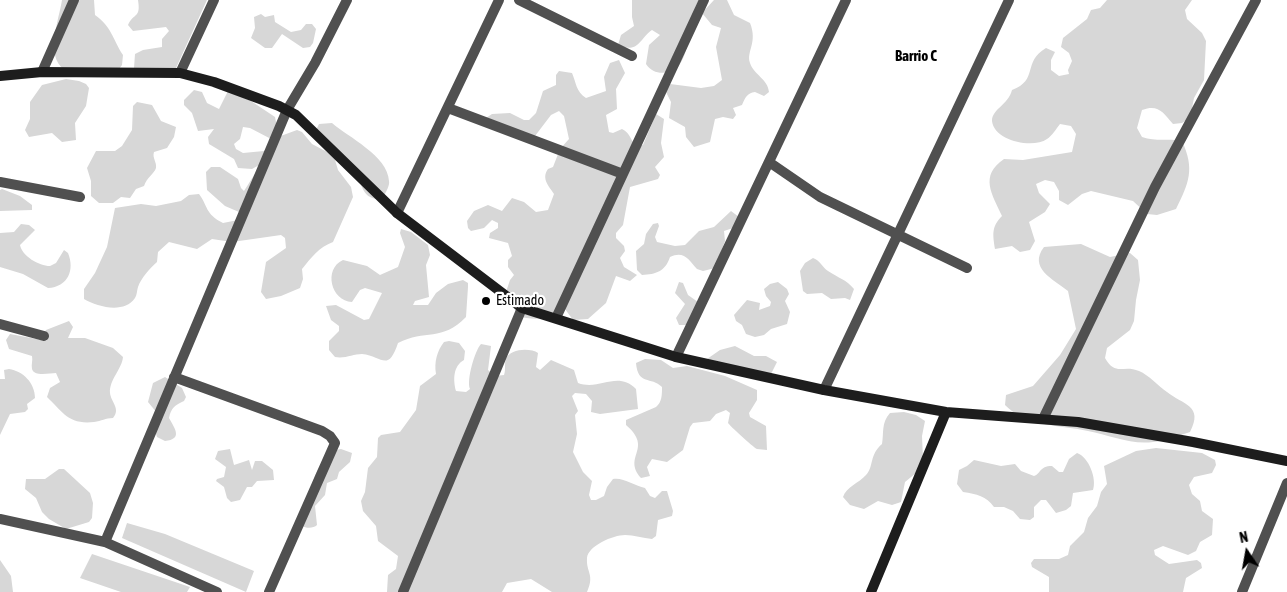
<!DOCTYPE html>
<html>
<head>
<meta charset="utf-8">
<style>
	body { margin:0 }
	#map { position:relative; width:1287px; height:592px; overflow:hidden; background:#fff; font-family:"Asap Condensed",sans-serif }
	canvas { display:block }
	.north { position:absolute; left:1222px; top:527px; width:50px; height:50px; -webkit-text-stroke:4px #fff; paint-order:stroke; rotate:348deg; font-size:14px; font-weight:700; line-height:20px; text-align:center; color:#000 }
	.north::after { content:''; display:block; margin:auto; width:18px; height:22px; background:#000; clip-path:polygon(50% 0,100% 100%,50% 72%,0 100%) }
</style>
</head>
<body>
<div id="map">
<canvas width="1287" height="592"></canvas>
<div class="north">N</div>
</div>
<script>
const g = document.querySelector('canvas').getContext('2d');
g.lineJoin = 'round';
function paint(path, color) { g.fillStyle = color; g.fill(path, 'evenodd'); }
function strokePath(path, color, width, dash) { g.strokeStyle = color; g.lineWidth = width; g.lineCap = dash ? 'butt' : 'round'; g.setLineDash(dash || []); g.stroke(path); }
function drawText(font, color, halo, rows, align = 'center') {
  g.font = font + ' "Asap Condensed",sans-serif'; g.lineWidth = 4.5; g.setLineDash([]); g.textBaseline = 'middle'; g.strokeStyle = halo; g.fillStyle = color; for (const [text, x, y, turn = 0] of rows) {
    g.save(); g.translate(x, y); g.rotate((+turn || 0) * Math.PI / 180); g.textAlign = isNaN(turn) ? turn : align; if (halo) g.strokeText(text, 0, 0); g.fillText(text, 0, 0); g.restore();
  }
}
const green = new Path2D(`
	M62,0H94L95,15C112,27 112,38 123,55L122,65L119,69H64C45,57 59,19 62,0Z
	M138,0H207L176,68H134L135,54L143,50L162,47V39L169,31L166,27L133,31L128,25C134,12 141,19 138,0Z
	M632,0H699C685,23 694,48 676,70C665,74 653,75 646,64L649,45L660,35L652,30C639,39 639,54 618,45L621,35L634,26L632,17Z
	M714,0H727L734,15L750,23C758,43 746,51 750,63C754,75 768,79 769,92L764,96L755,92C747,93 745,98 742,105L733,108L736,115L733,119L723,117L715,119L710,142L694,147L686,137L685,127L669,118L671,102L666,92L670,84L701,88L714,86L722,80L716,47L721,28L712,25L702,13Z
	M1107,0H1192L1185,10L1187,19L1202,33L1206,41L1204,80L1194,98L1190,118L1182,123L1173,124C1163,112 1158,104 1142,110L1137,128L1142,137C1156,142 1169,138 1182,141C1195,169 1189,183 1176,209L1157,215L1147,214L1133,201L1091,191L1082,194L1068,205L1059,200V191L1054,182L1045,180L1036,184L1039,193L1050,204L1045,212L1029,222L1035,241L1030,250L1020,252L1012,246L995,249C993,235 991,227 1002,216C992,194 979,176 1004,159L1023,160L1072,152L1076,134L1071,126L1060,124C1056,129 1052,136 1047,139C1033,149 994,141 992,121C992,109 1008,105 1012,90C1039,80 1022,62 1046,48L1055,52L1051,60V70L1059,76L1069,74L1068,70L1072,61L1069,53L1061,47L1063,38L1087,19L1091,10L1100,8Z
	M261,14L265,17L274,15L275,22L291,32L301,30L306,24H312L316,29L313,43L310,47L303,48L282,34L272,48H265L251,38L255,28L254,17Z
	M619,60L625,73L616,89L617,109L606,115L609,132L613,133L622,129C631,133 630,142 638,146L643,145L656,114L664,119L661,143L664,157L655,167L660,175L658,179L630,187L623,225L616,233V238L624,246L625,251L620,258L624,267L637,275L630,281L616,276L606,303L588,319L573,320L565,309C551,319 535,321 518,316L506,292L510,280L514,275L508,267V260L512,256L508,243L489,238L490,233L498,228V223L492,220L484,228L471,231L468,228L467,221L474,211L488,205L502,211L512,198L524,202L536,212L548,210L554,194C549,186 541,179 548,169L553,167L560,149L569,139L564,116L559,111L551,115L535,136L486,118L492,114L510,113L524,120H529L536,113L543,91L556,85V75L559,71L572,73C576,82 576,92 586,98L606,91L604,77L610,63Z
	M66,79L79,81L86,84L89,88L86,106L75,123L76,140L62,142L52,133L29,137L25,130L30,119V102L42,85Z
	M194,90L202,92L207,103L219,109L228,91L251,101L275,117L278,132L273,140L250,128L243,127L240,139L234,144L236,149L243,153L264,151L278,137L297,130L302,132L312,144L331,154L316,130L319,124L332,123C348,137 388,156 389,181C390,185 386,192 384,196L378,199C361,198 363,183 355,174C349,168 341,164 335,160L338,170L351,187L353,197L333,242C319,247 311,258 302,269L303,279L300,288L281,296L266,299L261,292L266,262L286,248L285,238L281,235L232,242L212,239L197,249L169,242L158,252L157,262C150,268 141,278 138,287C137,290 137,295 135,298C124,314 98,307 84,299V289L95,273L107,247L115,208L141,204L156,206L181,201L189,195L199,194C208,206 205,214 223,223L238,220L239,212L225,206L207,190L206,172L211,167H220L238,179L241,188L244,191L261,164L252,169L238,168L234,159L209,144L208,137L214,129L198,131L192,113L184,105V100Z
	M137,102L152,105L161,121L176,127L174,137L167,148L154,152C152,158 157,162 156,168C154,174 147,177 144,186L136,189L130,198L121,197L113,203H99L91,196V181L87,168L96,151H115L122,146L132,130L133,106Z
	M2,189L20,196L32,205V210L0,211V190Z
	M731,211L739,217L736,227L724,231L725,241L715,268L703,271L697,269C689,260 684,250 670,257C665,272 656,274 642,275L637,270L636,251L644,244L646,234L653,224L658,223L659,226L655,237L657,242L675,246L685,245L699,231L714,227Z
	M21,224L29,225L35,230L20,245C22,256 39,266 50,266L56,263L64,250L68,253C75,270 68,287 48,288L23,274L0,267V233L14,232Z
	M401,229L411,232L428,245L430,255L426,265L429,297L415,301L413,305H428L436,293L448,284L463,280L468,283V287L466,317C442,342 425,329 398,343C388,373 382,356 362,354C353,354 345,359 335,357L329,350V341L339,331V326L331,320L326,306L336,305L364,320L369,319L382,293L365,288L360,290L352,302C331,301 323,269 343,260L367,266L380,275L398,267L405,247L400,233Z
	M1081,244L1110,257L1130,253L1138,260L1140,280L1136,300L1134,321L1130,330L1107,348L1105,358C1116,377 1123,364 1139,371C1149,375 1158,386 1167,392C1183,405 1204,405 1190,432C1178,436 1165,441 1153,442C1131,445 1109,435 1088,431C1061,425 1026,427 1005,405L1006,395L1033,386L1060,355L1076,329L1068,291C1053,279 1028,268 1044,247Z
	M813,258C821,261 822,267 828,271C838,278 846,279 854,289L850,300L845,298L831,299L822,293L807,294L803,291L800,271L805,263Z
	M679,282L683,283L688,295L698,302L689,325H679L676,318L685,304L675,293Z
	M778,282L787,289L789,294L785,301L790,312L787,324L771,329L764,335L755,337L746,334L742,325L736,321L734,315L747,300L760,303L759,310L770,306L771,302L766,296L764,289L770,284Z
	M69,321L73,327L68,338H85L113,348L123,357C122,369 109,380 110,393C111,402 121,409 113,418C105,418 102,421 94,422C68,425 62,411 47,397L50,388L60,382L56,373C50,373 34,377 32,369C31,365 33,360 32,356L9,349L6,340L10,334L47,341L44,334L46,330Z
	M449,341L459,343L465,351L464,360C453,366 453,380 456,391L466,392L470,389C466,381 475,350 481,344L491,346L488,370L495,376L504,375C506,369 504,364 506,359C510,348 531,348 538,353L536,367L540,370L551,360L574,370L578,383C600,391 617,370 636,389L638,409L600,414L591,412L592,401L586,394L575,393L572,396L578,411L575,415L577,434L573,452L583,472L592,481L589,495L591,500H596L604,496L607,487L613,479C623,477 635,486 645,488L650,496L655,498L662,491H667L673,511L672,516L658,520L656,536L652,539C643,538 634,535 625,535C613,535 588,546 587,558C586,573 595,574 587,592H552L531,579L507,583L502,592H387L388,575L396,569L398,556L378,541L376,526L363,511L361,501L365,492L368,468L377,457L378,438L381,435L400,432L416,410L420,386L436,374C434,362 437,351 444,342Z
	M735,346L754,356H766L777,362L770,376L707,359L720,350Z
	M645,359L661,360L673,368L687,366L725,376L757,390V400L749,413L750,417L766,426L767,450L757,449C753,447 729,425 728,423L730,413L726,410L716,414L710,421L693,423L690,427L683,450L667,462L652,459L647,467L650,476L641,478C622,456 654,449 626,425V420L656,407C662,402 662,395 662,387C651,376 638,386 636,363Z
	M9,369C23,371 35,383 35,398L27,404L28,409L25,412L10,414L0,435V379H5L4,370Z
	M165,377L182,388L186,397L184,401C175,405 171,408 169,418C175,429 183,439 165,441L157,437L154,427L157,413L148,402L153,383Z
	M904,412L916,415L925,421L922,436L923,459L916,473L905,482L901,502L892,505L878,501L864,509L850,505L843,497C846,487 859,483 866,475C874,467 869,455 882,444C884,433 881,423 890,413Z
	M1156,448L1202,453L1215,460L1216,465L1212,473L1194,477L1189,485L1192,494L1200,501L1202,511L1213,519L1212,535L1200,542L1196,551L1188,555L1163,546L1154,550L1155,555L1169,564L1197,560L1201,563L1202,568L1186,578L1183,592H1049V577L1032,567L1031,563L1034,559H1059L1068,555L1070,546L1084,532L1088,518L1097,506L1101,492L1107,484L1104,466L1136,451Z
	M230,449L234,465L249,460L252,470L255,461H262L273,470L274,480L257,481L252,487H247L240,500L231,502L227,498L224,487L216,481L217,479L224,477L226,467L215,459L218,451Z
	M341,449L352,453L350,462L339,472L337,479L327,483L325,495L315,506L317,525C314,528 307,529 302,526C308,504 313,453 341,449Z
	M1077,453C1089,457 1097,479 1093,490L1073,493L1071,506L1066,510L1056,513L1046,500H1041L1034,507V517L1030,520L1020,519L1013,511L1004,507H994C986,496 977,494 963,492L957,484L959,470L967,466L974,460L1001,466L1015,464L1021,471L1034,476C1041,474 1039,466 1052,466L1059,472H1063L1069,459Z
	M59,469H64L90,493L93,503L92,518L89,522L66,529L49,519L42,512L36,498L25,489L26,479H45Z
	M127,523L165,534L254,571L246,592L122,538Z
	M92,554L190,587L187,592H121L80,578Z
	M0,560L11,576L13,592H0Z`);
const street = new Path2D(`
	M519,0L632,56
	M42,72L74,0
	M180,73L214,0
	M448,108L623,174
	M769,162L820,197L967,268
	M0,182L80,197
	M397,213L499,0
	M556,318L704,0
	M0,324L44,336
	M676,357L846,0
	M174,377L322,431L330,436L335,443L269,592
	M824,390L1009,0
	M1043,419L1155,187L1256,0
	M0,519L105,542L217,592
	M105,542L287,110L315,63L347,0
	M403,592L522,308
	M1242,592L1287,483`);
const secondary = new Path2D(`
	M0,76L42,72L180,73L214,82L279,106L296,115L397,213L522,308L676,357L824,390L946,412L1078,422L1193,442L1287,461
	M871,592L946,412`);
const markers = [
	[486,301,5,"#000"]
];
const poiNames = [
	["Estimado",496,301]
];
const neighbourhoodNames = [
	["Barrio C",916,56]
];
paint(green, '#d7d7d7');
strokePath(street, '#505050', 10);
strokePath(secondary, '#1d1d1d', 10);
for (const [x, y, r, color] of markers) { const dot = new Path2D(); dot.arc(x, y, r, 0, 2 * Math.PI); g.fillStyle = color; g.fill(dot); strokePath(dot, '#fff', 2); }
drawText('14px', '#000', '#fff', poiNames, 'left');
drawText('bold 15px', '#000', '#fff', neighbourhoodNames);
</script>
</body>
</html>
